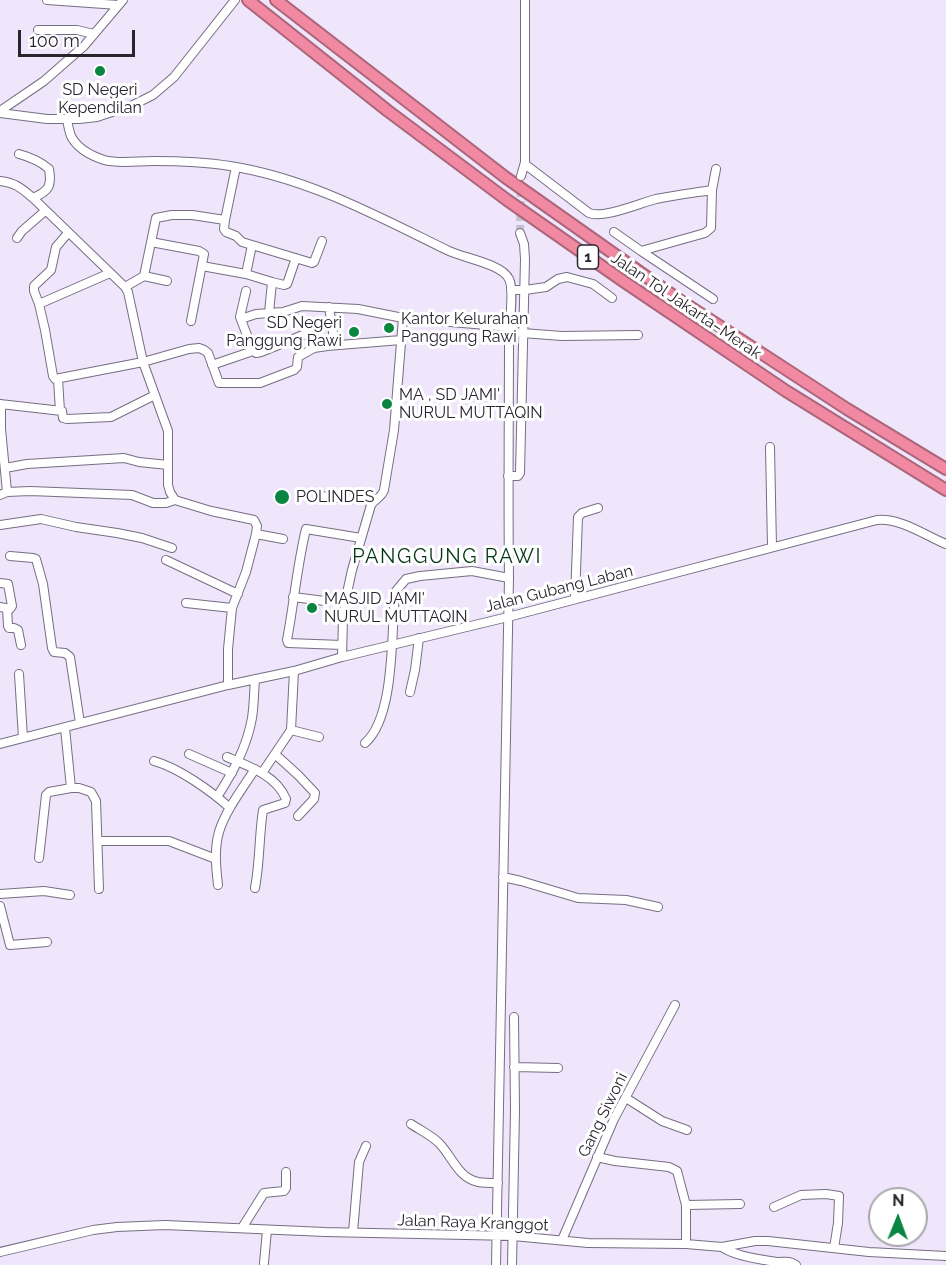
<!DOCTYPE html>
<html>
<head>
<meta charset="utf-8">
<style>
	body { margin:0 }
	#map { position:relative; width:946px; height:1265px; overflow:hidden; background:#efe6fc; font-family:Raleway,sans-serif }
	canvas { display:block }
	.north { position:absolute; left:868px; top:1187px; width:60px; height:60px; box-sizing:border-box; background:#fff; border:2px solid #a9a8ab; border-radius:50%; rotate:1deg; font-size:16px; font-weight:700; line-height:24px; text-align:center; color:#28252d }
	.north::after { content:''; display:block; margin:auto; width:21px; height:27px; background:#088641; clip-path:polygon(50% 0,100% 100%,50% 72%,0 100%) }
	.scale { position:absolute; left:18px; top:30px; width:117px; height:27px; box-sizing:border-box; border:3px solid #28252d; border-top:0; padding-left:8px; font-size:18px; line-height:21px; white-space:nowrap; color:#28252d; -webkit-text-stroke:4px #fff; paint-order:stroke }
</style>
</head>
<body>
<div id="map">
<canvas width="946" height="1265"></canvas>
<div class="north">N</div>
<div class="scale">100 m</div>
</div>
<script>
const g = document.querySelector('canvas').getContext('2d');
g.lineJoin = 'round';
function strokePath(path, color, width, dash) { g.strokeStyle = color; g.lineWidth = width; g.lineCap = dash ? 'butt' : 'round'; g.setLineDash(dash || []); g.stroke(path); }
function drawText(font, color, halo, rows, align = 'center') {
  g.font = font + ' Raleway,sans-serif'; g.lineWidth = 6; g.setLineDash([]); g.textBaseline = 'middle'; g.strokeStyle = halo; g.fillStyle = color; for (const [text, x, y, turn = 0] of rows) {
    g.save(); g.translate(x, y); g.rotate((+turn || 0) * Math.PI / 180); g.textAlign = isNaN(turn) ? turn : align; if (halo) g.strokeText(text, 0, 0); g.fillText(text, 0, 0); g.restore();
  }
}
const minorTunnel = new Path2D(`
	M520,233L521,186`);
const minor = new Path2D(`
	M47,0L118,5
	M525,0V162L526,165L589,213C603,219 640,203 656,199C675,195 693,193 712,190L716,169
	M38,30H77L94,34
	M0,111L44,81L84,46L123,0
	M0,113L47,119H79L97,117L133,105L153,95L174,77L235,0
	M67,119C68,125 69,131 71,136C77,148 92,156 104,160C119,164 137,161 153,161C179,161 205,162 230,166C308,178 379,217 449,251C464,258 502,264 509,279C514,288 510,321 509,333C509,415 508,496 509,578L496,1265
	M19,154C30,157 40,161 49,169C52,186 49,191 33,198
	M236,167L225,220L224,229L226,232L236,236L242,242L252,245L246,274
	M521,176L525,162
	M0,181C16,183 21,188 33,198L125,287L128,292L143,362L168,431V485L170,492L175,500
	M614,232L641,251L705,233L711,228L712,190
	M68,233L56,247L51,270L34,286V291L39,304L45,330L53,376L55,379L143,362L189,349L199,348L204,350L208,353L219,383H260L294,370L297,367L298,357L314,348L327,346L401,340
	M17,238L22,231L45,211
	M151,242L199,251L204,254L191,321
	M252,245L312,263L314,262L322,241
	M641,251L713,299
	M202,266L246,274L272,282L269,313L256,314L241,319
	M144,276L167,281
	M272,282L284,285L287,284L296,258
	M125,287L144,276L156,218L172,215H192L225,220
	M511,290H525L546,287L558,279L567,277L593,284L612,298
	M39,304L110,273
	M329,307L335,345
	M269,313L283,312L302,306L358,309L403,318
	M509,332L562,336L638,335
	M253,351L256,353L261,352L308,333L312,334L313,335L314,348
	M212,365L253,351L240,317L246,291
	M58,379L60,411
	M0,404L62,411L63,418L67,419L111,417L155,395
	M1,404V429L7,492
	M770,447L772,547
	M5,468L27,464L124,458L139,462L168,465
	M508,476H518L520,473L525,259L524,244L520,233
	M0,495L7,492L30,491L132,495L153,503H166L175,500L211,511L254,520L257,526L256,534L246,572L232,608L228,649V685
	M320,496L374,501
	M0,525L41,519L76,527L117,533L142,538L172,548
	M256,534L283,539
	M10,556L33,558L36,559L43,584L52,648L54,652L65,653L70,657L80,723
	M166,560L238,594
	M0,583L8,584L12,606L10,609L0,607
	M293,597L325,601
	M575,599L578,517L582,513L598,508
	M186,603L232,608
	M7,608L8,626L9,628H14L18,630L21,645
	M342,645L288,643L287,640C294,603 297,566 306,529L361,538
	M342,657L343,619L347,593L352,570L371,505C375,499 382,497 384,490L394,430L403,318L510,327
	M19,674L23,738
	M410,692L415,670L419,638
	M291,730L319,737
	M365,743C395,717 391,634 395,596L396,591L406,579L420,576L472,571L509,578
	M0,744L228,685L294,671L342,657L508,617L877,520C901,518 924,535 946,544
	M189,754L232,773
	M276,755L298,775L315,793L314,799L298,816
	M227,757C249,766 277,776 286,799L285,803L263,810C259,835 260,862 255,888
	M154,761C179,768 211,791 230,808
	M262,773L291,730L294,671
	M71,788H79L91,792L96,801L99,889
	M217,797C233,772 247,747 252,718C254,705 254,692 255,679
	M98,841H169L216,859
	M39,858L46,795L49,792L71,788L65,728
	M503,877L521,881L578,898L626,900L658,907
	M218,885C216,867 214,849 219,832C225,811 243,788 255,769
	M0,894L44,891L70,895
	M0,906L10,945L47,942
	M514,1067L558,1068
	M626,1098L662,1121L687,1130
	M411,1124C420,1130 431,1135 439,1143C452,1156 458,1178 478,1182C484,1183 491,1183 498,1183
	M597,1157L615,1161L669,1167L677,1171L686,1205V1244
	M686,1205L740,1204
	M774,1207L801,1195L826,1194L839,1196L838,1223L834,1248
	M242,1228L264,1193L284,1191L286,1188V1172
	M353,1232L359,1162L366,1146
	M562,1240L614,1119L675,1005
	M722,1247C734,1256 762,1260 777,1262C785,1262 789,1260 796,1265
	M0,1252L93,1230L117,1227L165,1225L325,1232L513,1236L588,1243L686,1244L722,1247L755,1241H768L869,1252L946,1256
	M264,1263L267,1230
	M512,1265L515,1111L514,1017`);
const highway = new Path2D(`
	M248,0L388,111L507,200L623,281L786,391L946,490
	M276,0L505,177L678,299L847,409L946,469`);
const markers = [
	[100,71,6,"#088641"],
	[389,328,6,"#088641"],
	[354,332,6,"#088641"],
	[387,404,6,"#088641"],
	[282,497,8,"#088641"],
	[312,608,6,"#088641"]
];
const shields = [
	[588,257,21]
];
const shieldNames = [
	["1",588,257]
];
const poiNames = [
	["SD Negeri",100,90,"center"],
	["Kependilan",100,108,"center"],
	["Kantor Kelurahan",401,319],
	["Panggung Rawi",401,337],
	["SD Negeri",342,323,"right"],
	["Panggung Rawi",342,341,"right"],
	["MA , SD JAMI'",399,395],
	["NURUL MUTTAQIN",399,413],
	["POLINDES",296,497],
	["MASJID JAMI'",324,599],
	["NURUL MUTTAQIN",324,617]
];
const streetNames = [
	["Jalan Tol Jakarta–Merak",686,306,34],
	["Jalan Gubang Laban",559,589,-14],
	["Gang Siwoni",603,1115,-64],
	["Jalan Raya Kranggot",473,1223,2]
];
const quarterNames = [
	["PANGGUNG RAWI",447,557]
];
strokePath(minorTunnel, '#c7bfd3', 8, [8, 4]);
strokePath(minor, '#766e82', 10);
strokePath(highway, '#ab6679', 14);
strokePath(minor, '#fff', 8);
strokePath(highway, '#f189a2', 10);
for (const [x, y, r, color] of markers) { const dot = new Path2D(); dot.arc(x, y, r, 0, 2 * Math.PI); g.fillStyle = color; g.fill(dot); strokePath(dot, '#fff', 2); }
for (const [x, y, w] of shields) { const box = new Path2D(); box.roundRect(x - w / 2, y - 12, w, 24, 4.5); g.fillStyle = '#fff'; g.fill(box); strokePath(box, '#28252d', 1.5); }
drawText('bold 15px', '#28252d', null, shieldNames);
drawText('16px', '#28252d', '#fff', poiNames, 'left');
drawText('16px', '#28252d', '#fff', streetNames);
g.letterSpacing = '1.5px';
drawText('20px', '#003615', '#fff', quarterNames);
g.letterSpacing = '0px';
</script>
</body>
</html>
